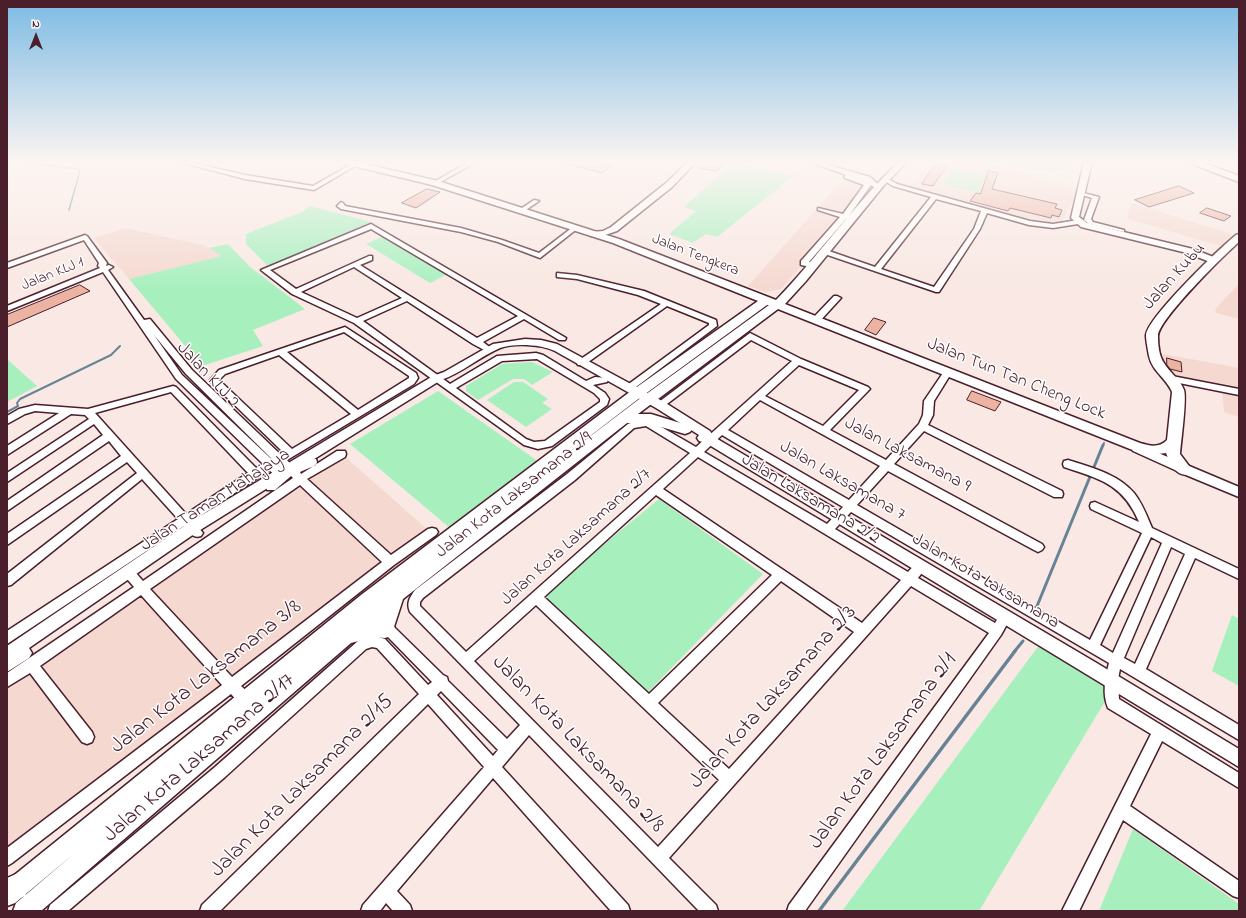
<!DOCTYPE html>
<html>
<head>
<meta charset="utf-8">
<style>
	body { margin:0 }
	#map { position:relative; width:1246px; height:918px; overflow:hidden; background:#f9e8e3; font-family:"Indie Flower",sans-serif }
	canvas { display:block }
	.frame { position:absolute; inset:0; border:8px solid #4a1f2b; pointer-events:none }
	.north { position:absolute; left:16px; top:16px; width:40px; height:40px; -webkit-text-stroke:3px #fff; paint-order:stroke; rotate:0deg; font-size:11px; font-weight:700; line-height:16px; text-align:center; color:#4a1f2b }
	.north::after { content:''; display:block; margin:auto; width:14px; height:18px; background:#4a1f2b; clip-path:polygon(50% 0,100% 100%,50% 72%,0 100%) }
</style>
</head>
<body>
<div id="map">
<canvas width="1246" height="918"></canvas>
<div class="frame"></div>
<div class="north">N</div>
</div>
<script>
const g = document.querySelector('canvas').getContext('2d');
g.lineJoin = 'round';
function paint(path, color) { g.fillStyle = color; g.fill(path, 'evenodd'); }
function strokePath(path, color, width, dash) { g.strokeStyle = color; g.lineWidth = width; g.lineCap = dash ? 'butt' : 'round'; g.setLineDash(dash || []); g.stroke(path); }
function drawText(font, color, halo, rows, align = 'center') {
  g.font = font + ' "Indie Flower",sans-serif'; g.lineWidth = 3; g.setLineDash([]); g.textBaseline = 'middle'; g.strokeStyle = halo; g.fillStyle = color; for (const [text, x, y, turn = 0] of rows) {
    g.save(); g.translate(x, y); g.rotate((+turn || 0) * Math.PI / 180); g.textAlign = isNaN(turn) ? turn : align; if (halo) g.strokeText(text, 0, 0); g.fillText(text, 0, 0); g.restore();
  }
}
const built = new Path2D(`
	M930,162H983L1077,188L1073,202L1061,223L1033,220L911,186Z
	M846,176L871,185L781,289L766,292L748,286Z
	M1131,203L1232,234L1221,246L1127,219Z
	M125,228L203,245L223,256L129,279L94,238Z
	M1239,284V319L1217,313L1215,310L1217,307Z
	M1163,354L1239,368V417L1224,412L1222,389L1182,383L1165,368Z
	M336,449L436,537L7,865V670Z`);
const green = new Path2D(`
	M1007,162H1072L1066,169C1047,174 1024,168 1007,162Z
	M733,163L795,175L717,237L706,234L693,243L669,234L696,211L684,207Z
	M953,167L986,174L978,192L943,185Z
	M310,206L371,222L268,266L246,244V234L302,212Z
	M384,236L448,274L430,283L366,244Z
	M228,244L249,266L305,309L253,330L263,346L202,366L129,279L222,256L209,248Z
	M7,359L37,386L7,402Z
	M532,362L553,372L532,385L524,379H513L478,400L466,391V386L502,364Z
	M514,382H523L548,399L542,403L552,409L526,427L487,400Z
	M438,391L539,462L450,528L350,444Z
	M659,499L763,574L648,692L542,595Z
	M1232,615L1239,619V686L1212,671Z
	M1040,644L1113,688L979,911H842Z
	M1133,829L1239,904V911H1099Z`);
const streamFar3 = new Path2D(`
	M22,162L78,169L80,171L69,210`);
const streamFar2 = new Path2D(`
	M7,412L18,406L17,403L20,399L111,355L120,346
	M1103,446L1104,443`);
const streamFar1 = new Path2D(`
	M1035,611L1103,445
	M1014,652L1023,641`);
const stream = new Path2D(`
	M819,911L1015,651`);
const building = new Path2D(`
	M568,162H600L613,165L602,173L568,164Z
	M705,162H716L724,163L717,171L698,168Z
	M937,162H949L933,186L922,184Z
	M989,171L998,173L992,189L1057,204L1055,208L1062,210L1059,217L1052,215L1051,218L1010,208L1008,211L970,201L976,193L980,194Z
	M1179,186L1194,193L1149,207L1135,200Z
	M427,189L440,192L416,208L402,203Z
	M1207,208L1231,216L1224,221L1200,213Z
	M80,285L90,291L7,327V315Z
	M874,318L886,322L876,335L865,330Z
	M1167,358L1181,362L1182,372L1170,369L1167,365Z
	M972,391L1001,402L995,411L967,400Z`);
const minor = new Path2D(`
	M180,162H189L245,175L313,186L355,162H362L314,190L245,179Z
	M469,162H476L437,184L432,183Z
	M847,172H851L850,176L865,181L871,185L849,216L852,217V219H846L809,262L816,264V268L801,265V261L840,217L818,210V208L843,214L864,185L845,178L844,177Z
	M885,177L897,184L1030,221L1053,224L1078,220L1081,222L1078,224L1053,228L1029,225L987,213L980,229L939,292H936L819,252L823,250H826L875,267L931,197L893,186L883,180V178ZM936,199L981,211L974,229L934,287L881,269Z
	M1079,192L1099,197L1091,219L1093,222L1124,230V232L1089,224L1084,220L1092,198L1079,194Z
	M534,200L539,201L523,212H519V210Z
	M341,202L343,203L345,206L461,228L502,240L539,253L573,227L578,228L540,258L498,242L461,232L341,209L337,206Z
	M371,224L566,338L565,340H559L524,319L483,342L492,349L488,352L473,344L407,301L363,321L450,384L497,356L536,353L543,355L586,381L595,377L607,378L608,380L607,382L593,385L605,393L609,399L607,405L552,446L538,449L524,445L354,323L292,294L261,270ZM371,229L518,316L477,338L360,265L372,260V256H369L296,289L270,270ZM354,267L402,298L357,318L301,292ZM537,359L594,393L600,399V402L545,441L534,442L526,439L456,388L502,361Z
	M85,235L87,236L107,263L106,266L109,265L113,267L108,270L144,320L150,319L192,370L281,455L284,453L211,382L210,380L219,370L345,327L416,373L418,378L414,384L287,460L293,467L308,459H316L317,462L316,465L300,472L301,474L337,451H345L346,454L345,457L307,479L391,555L428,529L432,528L436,529L438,532L436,535L394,565L241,686L250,694L252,699L250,704L245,705L240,704L231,694L12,863L7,866V848L222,685L141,595L40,666L92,732L94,737L92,742L87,744L82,742L30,673L7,687V673L134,587L121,572L123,569C132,565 137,575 143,581L293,478L291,476L275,490H267L266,487L277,477L269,470L193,521L203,533L201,536C193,539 189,532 184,526L7,644V631L178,519L142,479L11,585L7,586V574L137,473L127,462L7,545V534L121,456L109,441L7,511V501L103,435L94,424L7,482V473L89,419L85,415L71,414L7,455V446L59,413L35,411L25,414L7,424V416L19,409L35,405L88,409L173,386L176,387L256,468L263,464L176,379L103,272L7,311V306L100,268L98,266L99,263L84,240L7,268V263ZM344,332L409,376V378L358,410L287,352ZM154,335L186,374L283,470L182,375ZM279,355L351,414L292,449L219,380L225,374ZM171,392L248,473L186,514L95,413ZM300,485L382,562L232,677L150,589Z
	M557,273L577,275L644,291L716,320L717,326L632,390H626L624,388L626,386L709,325V323L667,306L584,365H578L577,363L578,361L661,304L638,295L577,279L557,277Z
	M834,296H837L841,298L819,322H813V318Z
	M750,333L801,359L868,387L870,389L868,391L830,430L886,460L919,424L923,415L924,401L945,370H951L952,372L934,401L933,415L928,425L1062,491L1063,494L1062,497H1054L924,431L894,464L1042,544L1044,547L1042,550L1038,552L1034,550L888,471L857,505L1090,640L1142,533L1091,509L1090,506L1091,503L1095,502L1139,522C1123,484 1100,479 1064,467L1063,464L1064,461L1068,460C1090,467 1118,474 1134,493C1142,503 1147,516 1152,528L1239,569V579L1195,558L1146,669L1239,725V740L1120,669L1118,679L1119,699L1239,773V788L1162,741L1130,806L1239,881V898L1233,896L1123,820L1079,911H1062L1151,734L1108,708C1102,694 1105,678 1109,663L851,512L835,529L908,572C913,567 917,560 925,563L927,566L918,578L995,623L1001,613L1005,612L1009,613L1011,617L1001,635L805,911H787L789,905L989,633L911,586L669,858L716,905L718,911H699L529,735L502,767L628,905L630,911H611L493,778L397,891L410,905L412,911H393L386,903L380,911H361L363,905L484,767L428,704L220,911H200L202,905L419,694L377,648L372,647L366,649L225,777L68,911H48L50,905L215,767L358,641L372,635L385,639L428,685L432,682L387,636L380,622L382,618L386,617L390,618L395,628L443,675L447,677L448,681L507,739L520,725L410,612C406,603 410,597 415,590L567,474L628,424L636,421H651L696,447L792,361L751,340L663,407L660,408L655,405ZM799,365L859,390L823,426L765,396ZM760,400L880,466L849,500L728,430ZM646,426L690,453L466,652L420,606V602L423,598L575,480L634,428ZM722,435L843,507L827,524L704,452ZM698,457L901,580L862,623L663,489ZM656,495L772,575L649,694L544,597ZM1151,537L1162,543L1113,653L1100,645ZM1171,547L1185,554L1135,664L1124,658ZM781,581L854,632L729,769L658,703ZM536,605L719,780L658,847L474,661ZM441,691L498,750L493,756L437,695Z
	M1172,376L1239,389V395L1169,381L1168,379L1169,377Z`);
const tertiary = new Path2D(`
	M688,162H696L672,187L617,231L605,235L591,236L590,234L591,232L603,231L611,227L666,183Z
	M809,162H819L870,177L881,187L877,189L864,181Z
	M1084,162H1092L1079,217L1087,223L1193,249L1216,258L1217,260L1216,262H1210L1187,253L1081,227L1071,218Z
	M525,339L541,340L557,344L664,402L710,431L714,437L1095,662L1239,749V767L706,443L699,441L697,438L699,435L656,408L555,351C541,344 514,343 500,348C479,357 462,373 441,380L197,532L29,648L32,653L29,658L7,672V646L187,524L433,376L444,372L493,344Z
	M1137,444L1239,487V497L1186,475L1133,451L1131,448L1133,445Z`);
const secondary = new Path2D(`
	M344,162H357L438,181L619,239L776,300C819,256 854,204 899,162H907L885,184L806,281L785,304L1140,443C1150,446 1159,448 1167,440L1172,392C1167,379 1152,371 1149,356C1148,350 1146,341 1146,335C1148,317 1219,249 1236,235L1239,234V242C1224,255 1158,320 1158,336C1158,345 1159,356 1164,363C1170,373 1180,379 1184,390C1187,399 1181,441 1180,454L1192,470L1190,474C1177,478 1170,464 1166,453L1150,455L1130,449L778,309L638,414H651L690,426L692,429L690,432L685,434L651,424L627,423L403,599L391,636L385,638L374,637L351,643L41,911H13L16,903L76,852L15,903L7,906V881L361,595L627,394L758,301L613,243L432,185L345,164ZM767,305H769L638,400L551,466L637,400Z`);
const primary = new Path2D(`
	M1190,162H1202L1239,176V182L1192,164Z
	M16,874L25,878L29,887L25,896L7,904V878Z`);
const farStreetnames = [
	["Jalan Tengkera",695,256,21],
	["Jalan KLJ 1",53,275,-22]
];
const streetNames = [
	["Jalan Kubu",1175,277,-48],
	["Jalan KLJ 2",207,376,47],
	["Jalan Tun Tan Cheng Lock",1016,380,22],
	["Jalan Laksamana 9",907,456,28],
	["Jalan Laksamana 7",842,482,30],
	["Jalan Kota Laksamana 2/9",515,496,-38],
	["Jalan Laksamana 2/2",810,500,31],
	["Jalan Taman Mahajaya",216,501,-33],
	["Jalan Kota Laksamana 2/7",577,538,-42],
	["Jalan Kota Laksamana",985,582,31]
];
const nearStreetnames = [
	["Jalan Kota Laksamana 3/8",207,678,-38],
	["Jalan Kota Laksamana 2/3",774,698,-48],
	["Jalan Kota Laksamana 2/8",577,745,46],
	["Jalan Kota Laksamana 2/1",884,752,-54],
	["Jalan Kota Laksamana 2/17",200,759,-41],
	["Jalan Kota Laksamana 2/15",303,787,-45]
];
paint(built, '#f5d8d0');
paint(green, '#a7f0be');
strokePath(streamFar3, '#698396', 1.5);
strokePath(streamFar2, '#698396', 2);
strokePath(streamFar1, '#698396', 3);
strokePath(stream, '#698396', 3.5);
paint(building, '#ecb3a3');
strokePath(building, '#4a1f2b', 1);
strokePath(minor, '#4a1f2b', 3);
strokePath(tertiary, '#4a1f2b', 3);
strokePath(secondary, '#4a1f2b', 3);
strokePath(primary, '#4a1f2b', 3);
paint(minor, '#fff');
paint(tertiary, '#fff');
paint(secondary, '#fff');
paint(primary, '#fff');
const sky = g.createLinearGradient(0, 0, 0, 290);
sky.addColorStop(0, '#7dbbe4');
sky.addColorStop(0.56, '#fcf5f2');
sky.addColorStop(1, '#fcf5f200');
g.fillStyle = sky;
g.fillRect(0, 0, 1246, 290);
drawText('15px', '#4a1f2b', '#fff', farStreetnames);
drawText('18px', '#4a1f2b', '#fff', streetNames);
drawText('22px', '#4a1f2b', '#fff', nearStreetnames);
</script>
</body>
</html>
